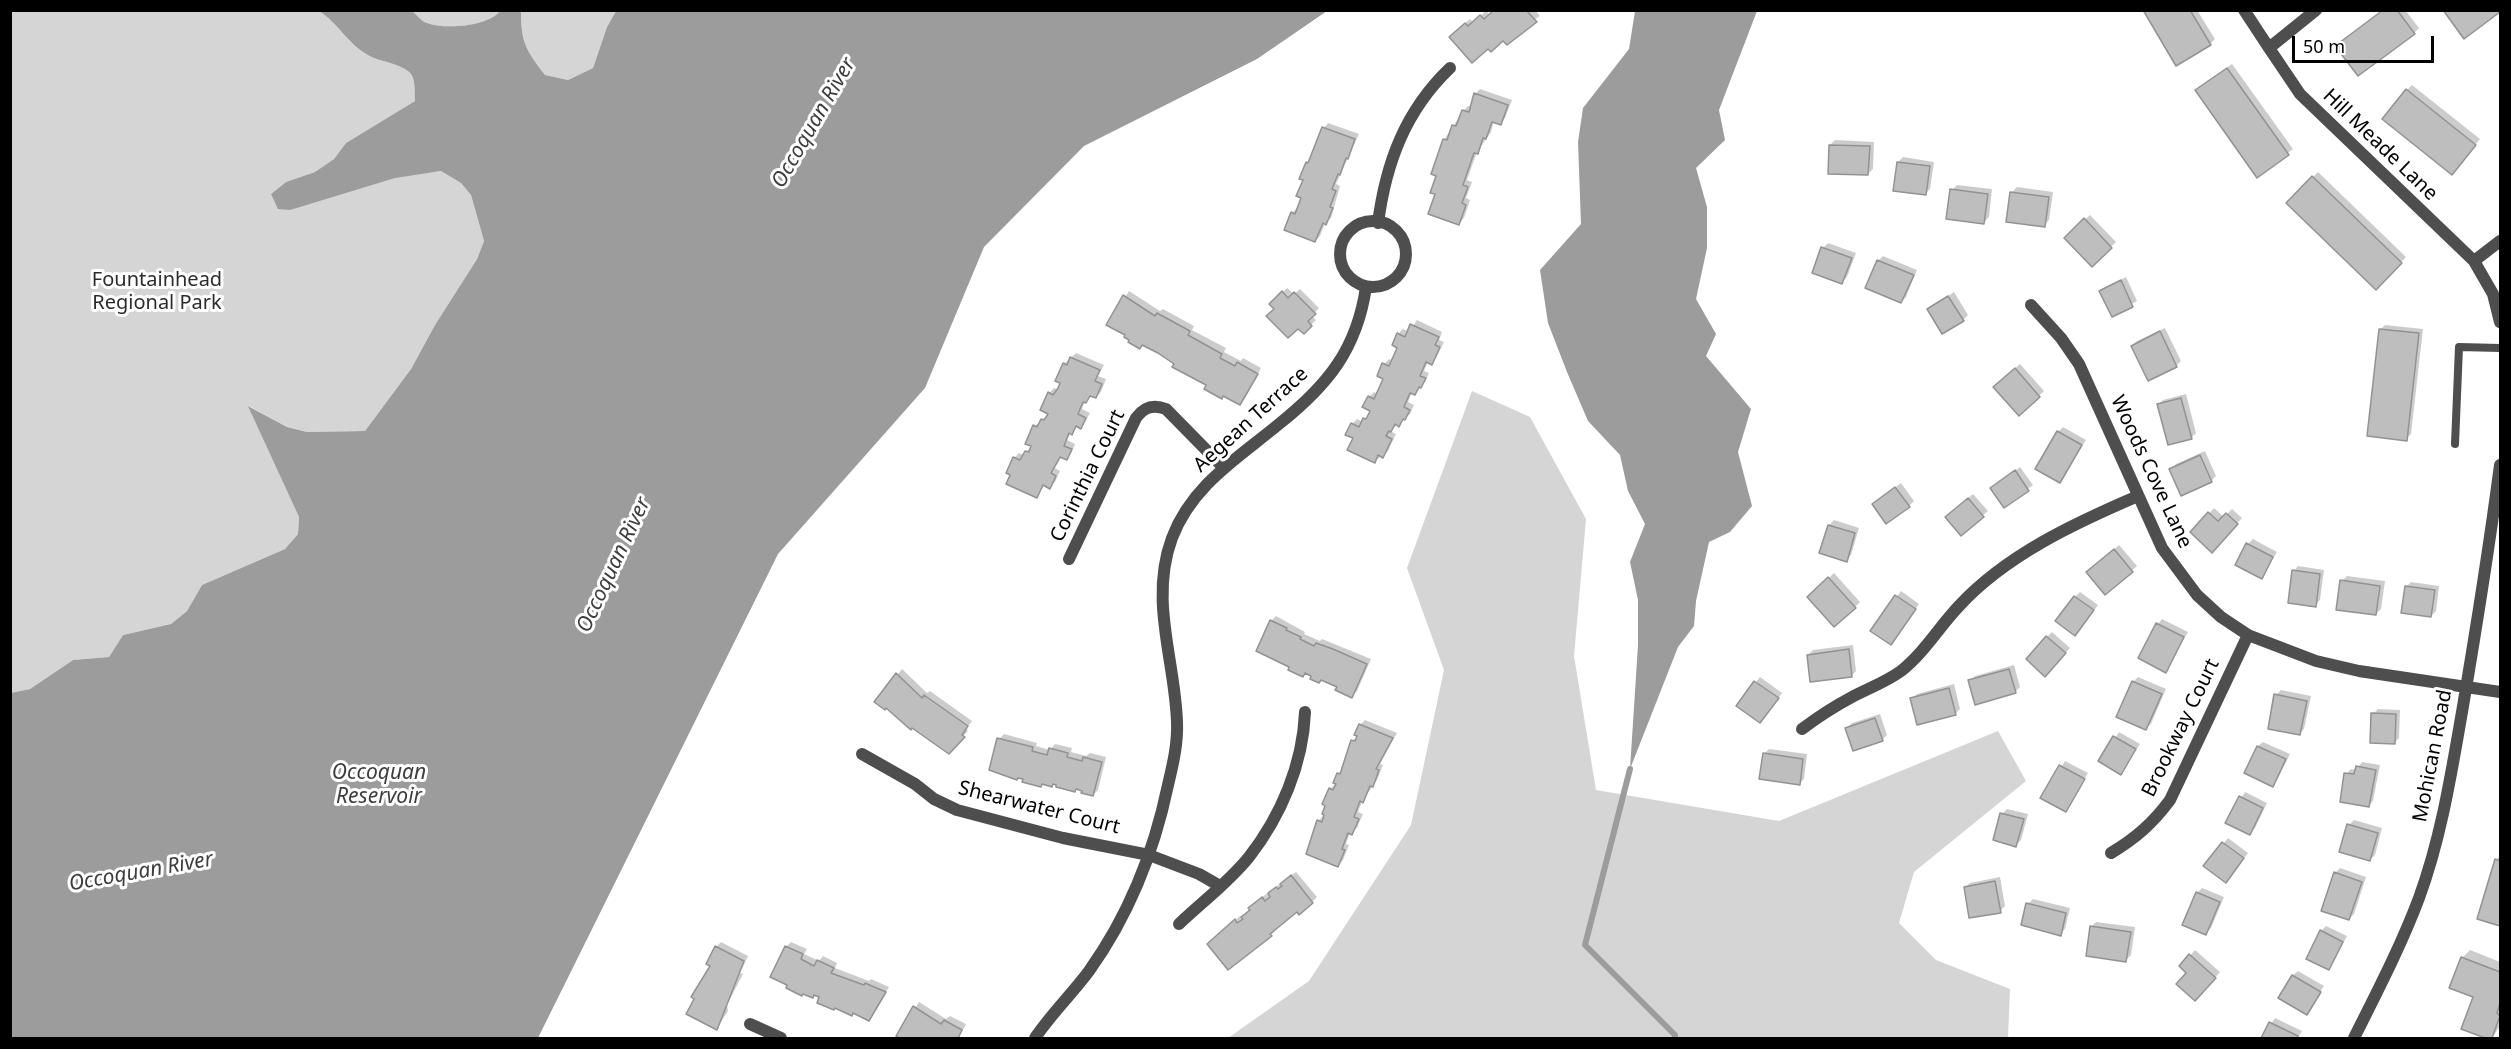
<!DOCTYPE html>
<html>
<head>
<meta charset="utf-8">
<style>
	body { margin:0 }
	#map { position:relative; width:2511px; height:1049px; overflow:hidden; background:#fff; font-family:"Noto Sans",sans-serif }
	canvas { display:block }
	.frame { position:absolute; inset:0; border:12px solid #000; pointer-events:none }
	.scale { position:absolute; left:2292px; top:36px; width:142px; height:27px; box-sizing:border-box; border:3px solid #000; border-top:0; padding-left:8px; font-size:18px; line-height:21px; white-space:nowrap; color:#000; -webkit-text-stroke:4px #fff; paint-order:stroke }
</style>
</head>
<body>
<div id="map">
<canvas width="2511" height="1049"></canvas>
<div class="frame"></div>
<div class="scale">50 m</div>
</div>
<script>
const g = document.querySelector('canvas').getContext('2d');
g.lineJoin = 'round';
function paint(path, color) { g.fillStyle = color; g.fill(path, 'evenodd'); }
function strokePath(path, color, width, dash) { g.strokeStyle = color; g.lineWidth = width; g.lineCap = dash ? 'butt' : 'round'; g.setLineDash(dash || []); g.stroke(path); }
function drawText(font, color, halo, rows, align = 'center') {
  g.font = font + ' "Noto Sans",sans-serif'; g.lineWidth = 6; g.setLineDash([]); g.textBaseline = 'middle'; g.strokeStyle = halo; g.fillStyle = color; for (const [text, x, y, turn = 0] of rows) {
    g.save(); g.translate(x, y); g.rotate((+turn || 0) * Math.PI / 180); g.textAlign = isNaN(turn) ? turn : align; if (halo) g.strokeText(text, 0, 0); g.fillText(text, 0, 0); g.restore();
  }
}
const green = new Path2D(`
	M10,11H319C338,23 348,44 368,55C379,62 403,63 411,74C416,81 414,92 415,101L346,143L334,159L315,172L286,182L271,194L441,171L461,183L471,195L484,241L477,259L435,325L411,369L365,431L307,432L287,427L249,406L299,517L298,534L285,549L202,585L187,611L171,624L123,635L109,657L73,660L30,689L11,693Z
	M412,11H500C489,26 445,30 427,23C422,22 416,14 412,11Z
	M521,11H616L607,27L593,68L568,80L545,75C526,50 521,43 521,11Z
	M1472,391L1530,417L1586,519L1574,656L1596,790L1779,821L1998,731L2026,781L1914,872L1899,923L1936,960L2010,989L2008,1038H1228L1309,981L1411,825L1444,670L1407,568Z`);
const water = new Path2D(`
	M319,11H412C416,14 422,22 427,23C445,30 489,26 500,11H521C521,43 526,50 545,75L568,80L593,68L607,27L616,11H1327L1257,59L1084,146L984,247L925,388L778,554L538,1038H11V693L30,689L73,660L109,657L123,635L171,624L187,611L202,585L285,549L298,534L299,517L248,406L287,427L307,432L365,431L411,369L435,325L477,259L484,241L471,195L461,183L441,171L395,178L290,210L278,209L271,194L286,182L315,172L334,159L346,143L415,101C414,92 416,81 411,74C402,63 379,62 368,55C348,44 338,23 319,11Z
	M1635,11H1757L1719,110L1725,140L1696,168L1707,207V248L1696,299L1716,334L1706,356L1751,409L1738,452L1752,506L1730,532L1709,542L1696,601L1694,626L1678,647L1630,769L1638,645V600L1630,562L1645,524L1628,491L1620,455L1588,421L1567,372L1548,323L1540,270L1581,224L1578,142L1583,108L1629,49Z`);
const shadow = new Path2D(`
	M1496,10H1535L1540,16L1504,39L1455,32L1470,19L1473,22L1486,11L1490,15Z
	M2144,10H2197L2215,39L2210,44Z
	M2384,10H2405L2419,28L2414,33Z
	M2232,64L2293,149L2258,176L2202,86Z
	M2412,85L2480,139L2457,168L2407,90Z
	M1480,89L1512,100L1505,118L1500,123L1494,121L1491,132L1477,152L1467,180L1472,182L1466,198L1470,200L1464,218L1459,223L1437,194L1438,175L1444,140L1463,111L1468,106L1472,107L1475,94Z
	M1328,123L1359,134L1336,184L1340,186L1331,218L1325,223L1320,236L1315,241L1292,213L1297,208L1299,209L1307,163L1312,158L1324,128Z
	M1835,140L1874,142L1873,169L1868,174L1830,145Z
	M1903,157L1934,162L1930,189L1925,194L1898,162Z
	M2318,172L2406,257L2376,288L2288,203Z
	M1957,185L1992,189L1989,217L1984,222L1952,190Z
	M2017,187L2053,192L2049,220L2044,225L2012,192Z
	M2090,215L2116,242L2092,265L2066,238Z
	M1828,243L1856,253L1847,277L1842,282L1823,248Z
	M1883,256L1917,270L1906,297L1901,302L1878,261Z
	M2126,277L2137,301L2112,315L2101,291Z
	M1287,288L1294,294L1300,289L1319,308L1312,316L1316,320L1304,332L1271,304Z
	M1129,291L1160,311L1163,309L1194,326L1192,330L1226,348L1224,352L1241,361L1243,358L1261,368L1245,398L1240,403L1108,324Z
	M1954,292L1968,315L1963,320L1929,309Z
	M1417,320L1442,332L1439,340L1444,342L1436,358L1431,363L1428,361L1424,371L1429,373L1425,382L1415,394L1412,392L1408,402L1414,405L1410,414L1390,431L1396,434L1388,451L1375,461L1355,437L1352,424L1357,419L1363,422L1372,410L1369,397L1374,392L1378,394L1385,378L1384,364L1389,359L1393,361L1399,347L1398,334L1403,329L1409,332Z
	M2385,325L2423,329L2411,434L2406,439L2380,330Z
	M2165,328L2181,361L2176,366L2132,346L2137,341Z
	M1076,353L1104,365L1098,376L1106,379L1101,392L1096,397L1092,395L1085,401L1082,409L1090,413L1085,422L1080,427L1077,426L1071,432L1067,440L1075,444L1071,454L1066,459L1062,456L1055,468L1060,471L1055,482L1050,487L1045,484L1037,496L1014,458L1019,453L1024,455L1032,445L1027,443L1035,426L1048,415L1049,393L1054,388L1059,390L1064,364Z
	M2020,364L2044,391L2019,414L2000,382Z
	M2186,394L2196,433L2191,438L2158,405L2163,400Z
	M2063,427L2086,440L2060,481L2058,432Z
	M2205,451L2216,476L2211,481L2171,469L2176,464Z
	M2020,467L2033,485L2004,506L1992,488Z
	M1901,483L1914,501L1909,506L1874,504Z
	M1973,494L1988,511L1961,534L1952,512Z
	M2214,508L2224,517L2232,509L2242,518L2212,551L2192,532Z
	M1834,520L1859,528L1851,555L1846,560L1829,525Z
	M2253,539L2277,552L2262,577L2248,544Z
	M2119,545L2137,566L2105,593L2093,568Z
	M2298,566L2324,570L2320,600L2315,605L2294,571Z
	M1834,573L1860,602L1855,607L1809,597Z
	M2347,576L2385,581L2381,609L2376,614L2342,581Z
	M2411,582L2439,586L2436,611L2431,616L2406,587Z
	M1901,591L1919,604L1895,638L1872,630Z
	M2080,592L2098,605L2080,629L2075,597Z
	M1276,616L1305,632L1304,634L1320,641L1322,639L1371,659L1357,691L1352,696L1339,686L1291,666L1271,621Z
	M2162,619L2188,632L2165,671L2158,624Z
	M2052,632L2070,648L2050,670L2047,637Z
	M1853,645L1856,671L1851,676L1808,655L1813,650Z
	M2014,665L2020,687L2015,692L1970,681L1975,676Z
	M902,669L927,693L930,691L972,721L966,729L968,731L949,752L876,701Z
	M1760,677L1782,693L1764,717L1738,705Z
	M2138,677L2166,689L2151,724L2146,728L2133,682Z
	M1954,684L1960,709L1955,714L1912,699L1917,694Z
	M2281,690L2311,696L2304,729L2299,734L2276,695Z
	M2378,709L2400,710L2399,738L2394,743L2373,714Z
	M1880,714L1887,735L1882,740L1847,728L1852,723Z
	M1365,720L1397,733L1380,764L1383,765L1377,780L1362,801L1358,812L1363,814L1357,828L1350,832L1346,844L1349,845L1343,860L1338,865L1318,821L1325,814L1330,789L1336,783L1339,773L1343,769L1353,741L1358,735L1360,725Z
	M2119,732L2140,744L2121,773L2100,761Z
	M1004,734L1037,743L1036,746L1050,750L1055,744L1072,748L1071,752L1086,756L1090,753L1106,757L1098,790L1093,795L1078,788L1075,791L999,739Z
	M2263,742L2290,754L2277,780L2272,785L2246,773L2258,746Z
	M1769,749L1807,754L1804,779L1799,784L1764,754Z
	M2065,761L2088,773L2065,810L2042,798Z
	M2362,762L2380,765L2373,801L2368,806L2346,774L2351,769L2356,770Z
	M2245,792L2267,803L2255,828L2250,833L2227,822Z
	M2007,809L2028,814L2021,840L2016,845L2002,814Z
	M2354,820L2382,828L2375,855L2370,860L2349,825Z
	M2228,838L2248,853L2230,876L2205,866Z
	M2500,856V924L2478,918L2496,860Z
	M2340,868L2366,877L2354,914L2349,919L2335,873Z
	M1296,872L1317,897L1312,902L1299,913L1298,910L1275,929L1276,930L1271,935L1209,944L1240,916L1242,918L1254,903Z
	M2000,877L2005,906L2000,911L1965,887L1970,883Z
	M2202,888L2224,897L2211,928L2206,933L2197,893Z
	M2033,899L2070,908L2065,929L2060,934L2028,904Z
	M2096,922L2135,927L2131,955L2126,960L2091,927Z
	M2326,926L2347,936L2333,963L2329,968L2321,931Z
	M721,942L748,956L740,973L743,974L727,1005L728,1011L717,1028L712,965L716,947Z
	M791,942L807,949L804,954L819,961L823,956L837,963L835,968L869,981L871,979L889,987L873,1014L869,1019L815,994L813,997L786,947Z
	M2195,950L2220,972L2200,995L2188,973L2181,966Z
	M2470,950L2500,962V1026L2492,1038L2463,1028L2475,997L2462,958Z
	M2298,971L2324,986L2306,1013L2293,975Z
	M919,1002L946,1019L950,1016L966,1024L959,1038H905L898,1036Z
	M2275,1018L2302,1031L2298,1038H2262Z`);
const stream = new Path2D(`
	M1630,769L1585,945L1675,1035V1038`);
const building = new Path2D(`
	M1494,10H1526L1537,22L1507,45L1503,41L1491,52L1488,49L1472,63L1449,37L1465,23L1468,26L1480,15L1484,19Z
	M2143,10H2190L2211,45L2176,66Z
	M2383,10H2397L2415,34L2358,76L2335,46Z
	M2443,10H2500V12L2464,39Z
	M2227,68L2289,155L2257,178L2195,90Z
	M2406,89L2476,145L2452,175L2382,119Z
	M1474,93L1508,105L1501,125L1492,122L1486,139L1483,138L1478,154L1474,153L1463,185L1468,187L1462,203L1466,205L1459,225L1428,214L1435,194L1430,193L1436,176L1431,174L1443,139L1447,140L1452,125L1456,126L1462,110L1469,112Z
	M1322,127L1355,139L1348,159L1346,158L1340,175L1338,174L1332,189L1336,191L1330,207L1333,208L1326,225L1323,223L1315,242L1284,230L1291,212L1295,214L1301,198L1296,196L1303,180L1299,179L1306,162L1308,163Z
	M1829,145L1870,146L1868,175L1828,174Z
	M1897,162L1930,166L1926,195L1893,191Z
	M2312,176L2402,263L2376,290L2286,203Z
	M1950,189L1988,194L1984,224L1946,219Z
	M2010,192L2049,197L2045,227L2006,222Z
	M2084,218L2112,248L2092,267L2064,238Z
	M1821,247L1852,258L1842,284L1812,273Z
	M1877,260L1914,275L1901,303L1865,288Z
	M2121,280L2133,307L2112,317L2099,291Z
	M1282,291L1288,298L1294,292L1316,314L1308,321L1312,326L1304,334L1298,329L1288,338L1266,316L1274,309L1269,304Z
	M1123,295L1155,316L1157,313L1190,331L1188,335L1222,354L1220,358L1235,366L1237,362L1258,374L1240,405L1223,396L1222,399L1204,389L1206,385L1172,367L1174,364L1158,353L1142,345L1140,349L1128,342L1129,340L1124,337L1125,335L1106,325Z
	M1948,296L1964,321L1942,334L1927,309Z
	M1410,324L1439,337L1435,345L1440,347L1432,365L1426,362L1420,376L1426,378L1421,388L1419,387L1415,395L1410,393L1404,407L1410,410L1405,420L1403,419L1399,427L1395,424L1391,432L1389,431L1386,436L1392,439L1383,458L1378,455L1375,463L1347,450L1353,438L1345,435L1351,423L1359,427L1363,418L1366,419L1370,411L1362,407L1368,396L1374,399L1383,379L1377,376L1382,363L1389,366L1397,348L1392,345L1397,333L1405,337Z
	M2379,329L2419,333L2407,441L2367,436Z
	M2160,331L2177,367L2148,381L2131,346Z
	M1070,357L1100,370L1095,381L1102,384L1096,398L1090,396L1086,403L1083,402L1078,414L1086,418L1081,429L1076,426L1072,435L1069,433L1064,446L1072,449L1067,460L1060,457L1051,473L1056,476L1050,489L1043,485L1037,498L1006,484L1010,475L1006,473L1013,457L1020,460L1025,451L1029,452L1031,446L1025,444L1033,425L1037,427L1041,419L1044,420L1048,414L1040,410L1048,392L1053,395L1058,388L1060,383L1055,381L1063,363L1067,365Z
	M2015,368L2040,397L2019,416L1993,387Z
	M2181,398L2192,439L2168,445L2157,404Z
	M2057,431L2082,445L2060,483L2035,469Z
	M2200,455L2212,482L2181,496L2169,469Z
	M2015,470L2029,491L2004,508L1990,488Z
	M1895,487L1910,507L1886,524L1872,504Z
	M1968,498L1984,517L1961,536L1945,517Z
	M2208,512L2218,521L2226,513L2238,524L2212,553L2190,532Z
	M1828,525L1855,533L1847,562L1819,553Z
	M2246,543L2273,557L2262,579L2235,565Z
	M2114,549L2133,572L2105,595L2086,572Z
	M2292,570L2320,574L2316,607L2288,603Z
	M1828,577L1856,608L1834,627L1807,597Z
	M2340,580L2380,586L2376,615L2336,610Z
	M2405,586L2435,590L2431,617L2401,613Z
	M1895,595L1916,609L1891,645L1870,631Z
	M2074,596L2094,610L2075,636L2055,621Z
	M1270,620L1287,628L1286,630L1301,637L1300,639L1314,646L1316,643L1333,649L1367,664L1352,698L1335,690L1337,687L1321,680L1319,683L1310,679L1311,676L1305,673L1303,677L1288,670L1289,667L1256,651Z
	M2156,623L2184,637L2166,673L2138,658Z
	M2046,636L2066,653L2045,677L2026,659Z
	M1849,649L1852,677L1810,682L1807,655Z
	M2009,669L2016,693L1975,705L1968,680Z
	M896,673L922,698L924,695L968,726L962,735L965,737L949,754L912,728L911,730L886,708L885,710L874,702Z
	M1754,681L1779,698L1760,723L1736,706Z
	M2132,681L2162,694L2146,730L2116,717Z
	M1949,688L1956,715L1917,725L1910,698Z
	M2274,694L2307,701L2300,735L2268,729Z
	M2371,713L2396,714L2395,744L2370,743Z
	M1875,718L1883,741L1853,751L1845,728Z
	M1359,724L1393,738L1376,769L1379,770L1373,787L1370,786L1363,803L1360,801L1354,817L1359,819L1352,835L1348,833L1342,849L1345,850L1338,867L1306,854L1317,820L1322,822L1324,815L1322,814L1325,806L1322,804L1329,788L1333,790L1336,784L1333,783L1337,773L1340,774L1351,740L1355,741L1357,736L1354,735Z
	M2113,736L2136,749L2121,775L2098,761Z
	M997,738L1033,747L1032,751L1047,755L1049,748L1068,753L1067,757L1082,761L1083,757L1102,762L1093,796L1081,793L1082,791L1076,789L1075,792L1056,787V785L1053,784L1052,787L1042,784L1041,787L1022,782L1023,779L1018,778L1017,780L989,770Z
	M2257,746L2286,759L2273,787L2244,773Z
	M1763,753L1803,759L1800,785L1759,779Z
	M2059,765L2085,779L2066,812L2040,798Z
	M2356,766L2376,770L2369,807L2340,802L2344,773L2354,774Z
	M2239,796L2263,808L2250,835L2225,823Z
	M2000,813L2024,819L2016,847L1993,840Z
	M2347,824L2378,833L2370,861L2339,852Z
	M2222,842L2244,858L2226,883L2203,866Z
	M2495,859L2500,861V926L2477,919Z
	M2334,872L2362,882L2349,920L2321,911Z
	M1291,875L1313,903L1299,915L1297,912L1270,934L1272,936L1228,970L1207,944L1235,919L1237,923L1243,919L1241,917L1250,910L1248,908L1262,897L1265,901L1270,897L1268,893L1276,887L1278,889L1282,886L1280,884Z
	M1995,881L2001,913L1969,918L1964,887Z
	M2196,892L2220,902L2206,935L2182,925Z
	M2026,903L2066,913L2061,936L2021,925Z
	M2090,926L2131,932L2126,962L2086,956Z
	M2320,930L2343,942L2329,970L2306,959Z
	M715,946L744,961L717,1030L686,1014L694,999L691,997L710,966L706,964Z
	M785,946L803,954L801,959L814,966L817,960L834,968L831,973L864,985L865,983L886,992L869,1021L853,1013L852,1016L835,1008L834,1010L817,1003L819,997L814,995L813,998L803,994L802,996L786,988L787,985L770,977Z
	M2189,954L2216,978L2195,1001L2176,984L2186,973L2179,966Z
	M2461,957L2500,972V1003L2497,1013L2500,1016L2492,1038H2485L2461,1029L2473,997L2449,988Z
	M2292,975L2321,992L2307,1015L2278,998Z
	M913,1006L941,1024L944,1020L962,1030L958,1038H900L896,1036Z
	M2269,1022L2298,1036L2297,1038H2261Z`);
const lane = new Path2D(`
	M2455,444L2459,347L2500,348`);
const street = new Path2D(`
	M2244,10L2269,48L2316,10
	M2269,48L2300,94L2474,261L2493,294L2500,322
	M1340 254a33 33 0 1 1 66 0a33 33 0 1 1-66 0Z
	M1378,223C1386,163 1405,111 1450,68
	M2474,261L2500,241
	M2031,305L2061,338L2079,364L2162,548L2197,595L2221,617L2248,635L2316,661L2359,671L2500,692
	M1069,559L1136,418C1144,407 1153,404 1166,409L1223,467
	M1802,729C1818,717 1835,706 1852,697C1869,688 1886,682 1901,671C1924,653 1939,627 1959,606C2006,555 2075,523 2138,496
	M862,754L915,784L934,799L957,810L1063,838L1149,855L1199,874L1220,886
	M2111,853C2136,838 2153,823 2170,800L2248,635
	M1179,924C1202,902 1229,882 1249,857C1281,816 1303,764 1305,712
	M750,1024L781,1038
	M1035,1038C1051,1014 1072,994 1089,971C1129,915 1154,852 1168,785C1173,764 1178,743 1177,722C1175,660 1149,600 1172,538C1192,485 1238,458 1279,424C1328,385 1357,349 1366,287
	M2354,1038C2377,992 2401,946 2419,898C2441,838 2451,775 2462,712C2476,630 2489,548 2500,465`);
const streetNames = [
	["Hill Meade Lane",2380,145,44],
	["Aegean Terrace",1251,420,-42],
	["Woods Cove Lane",2151,472,65],
	["Corinthia Court",1088,476,-64],
	["Brookway Court",2181,728,-64],
	["Mohican Road",2433,756,-79],
	["Shearwater Court",1039,808,14]
];
const parkNames = [
	["Fountainhead",157,280],
	["Regional Park",157,303]
];
const waterNames = [
	["Occoquan River",814,123,-60],
	["Occoquan River",614,565,-65],
	["Occoquan",379,773],
	["Reservoir",379,797],
	["Occoquan River",141,872,-10]
];
paint(green, '#d5d5d5');
paint(water, '#9c9c9c');
paint(shadow, '#0003');
strokePath(stream, '#9c9c9c', 6);
paint(building, '#bebebe');
strokePath(building, '#929292', 1.5);
strokePath(lane, '#4e4e4e', 8);
strokePath(street, '#4e4e4e', 12);
drawText('20px', '#000', '#fff', streetNames);
drawText('20px', '#2c2c2c', '#fff', parkNames);
drawText('italic 21px', '#3d3d3d', '#fff', waterNames);
</script>
</body>
</html>
